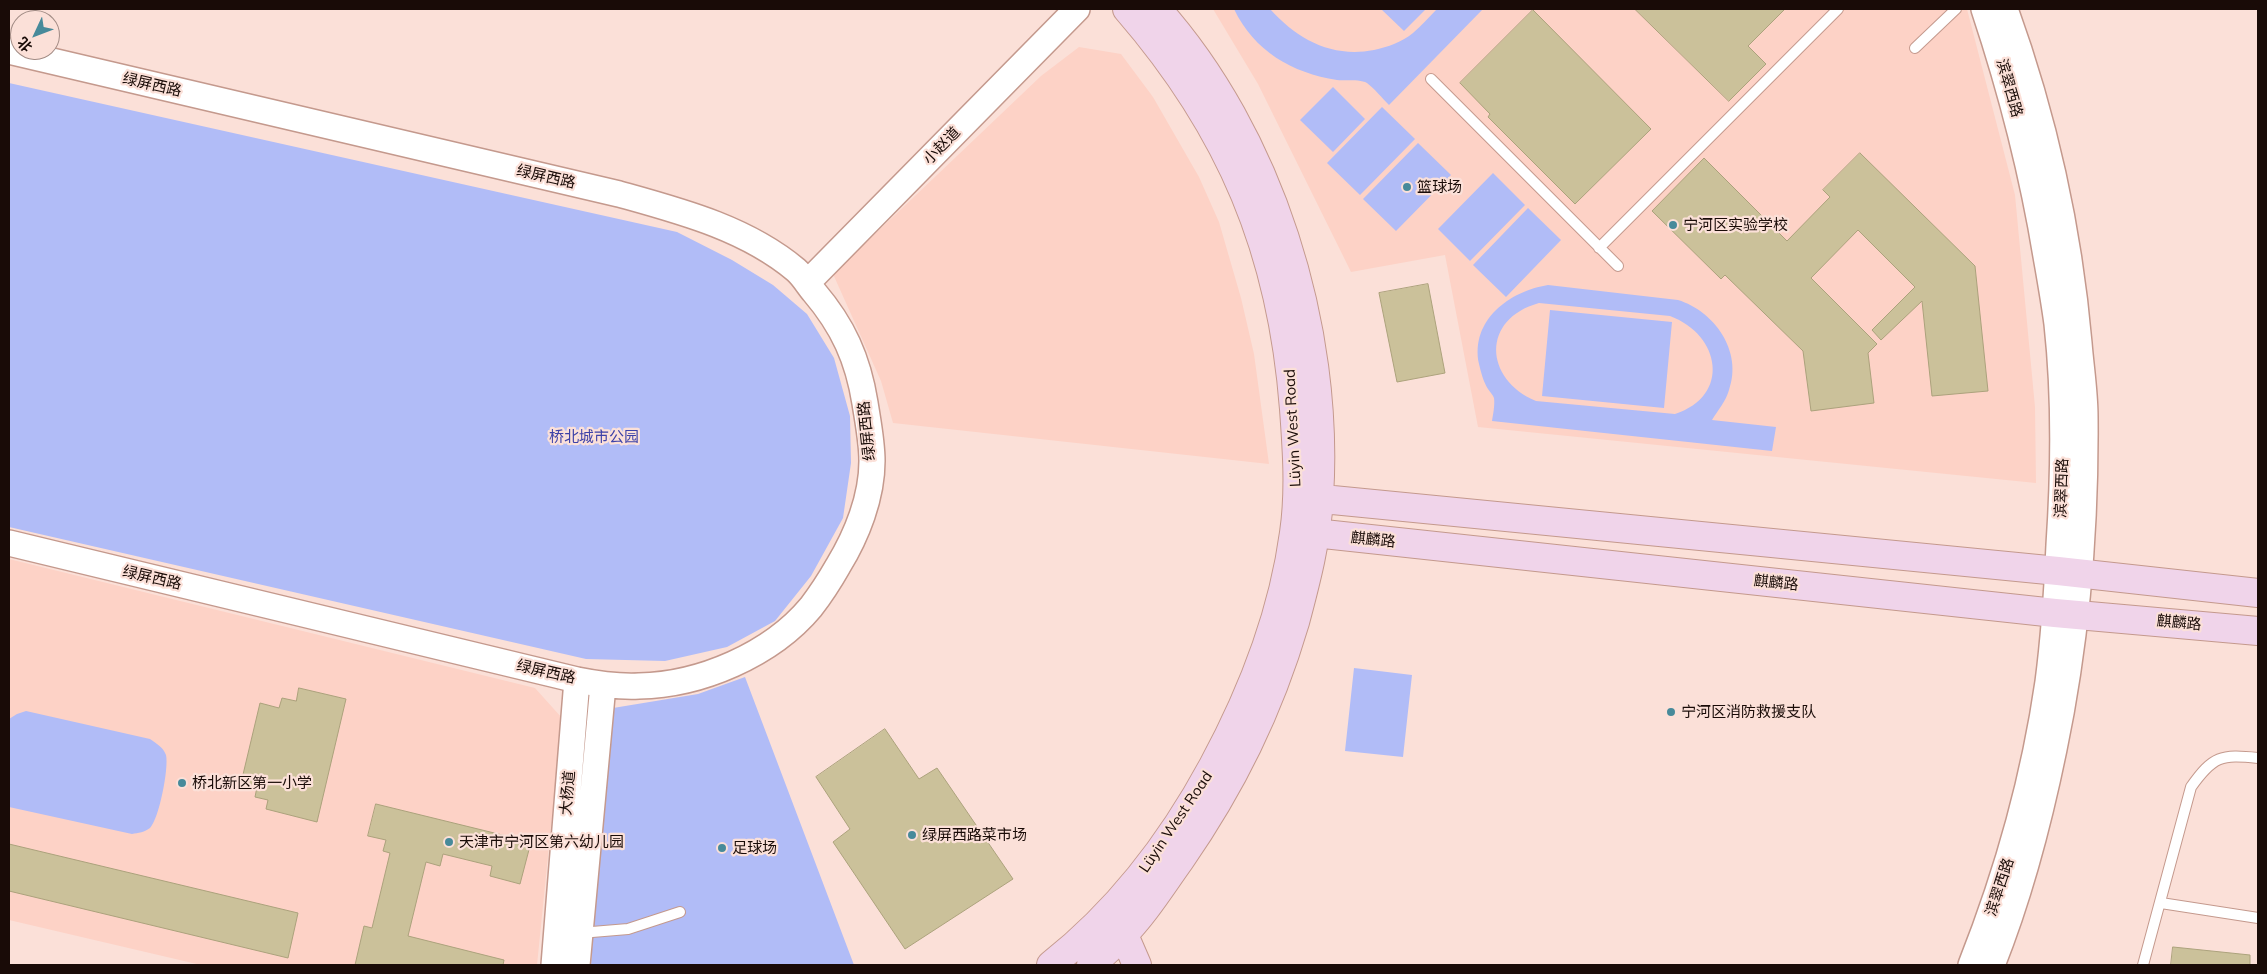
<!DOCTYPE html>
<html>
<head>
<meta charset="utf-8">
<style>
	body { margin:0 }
	#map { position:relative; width:2267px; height:974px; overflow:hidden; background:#fbe0d8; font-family:Mulish,"Noto Sans SC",sans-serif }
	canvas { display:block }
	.frame { position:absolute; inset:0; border:10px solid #190b07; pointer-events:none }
	.north { position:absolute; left:10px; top:10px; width:50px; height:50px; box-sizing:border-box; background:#fbe0d8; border:1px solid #a18b84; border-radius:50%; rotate:227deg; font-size:14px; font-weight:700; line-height:20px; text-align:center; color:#190b07 }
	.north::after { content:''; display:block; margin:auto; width:18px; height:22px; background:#478a9a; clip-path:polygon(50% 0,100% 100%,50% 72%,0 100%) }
</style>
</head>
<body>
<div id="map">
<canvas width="2267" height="974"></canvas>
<div class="frame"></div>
<div class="north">北</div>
</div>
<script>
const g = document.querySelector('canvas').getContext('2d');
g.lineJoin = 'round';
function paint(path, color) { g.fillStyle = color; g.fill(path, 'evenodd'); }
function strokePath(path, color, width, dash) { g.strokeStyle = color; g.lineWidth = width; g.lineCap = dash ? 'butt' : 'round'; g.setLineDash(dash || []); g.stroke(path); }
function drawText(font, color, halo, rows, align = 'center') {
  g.font = font + ' Mulish,"Noto Sans SC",sans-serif'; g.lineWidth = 4.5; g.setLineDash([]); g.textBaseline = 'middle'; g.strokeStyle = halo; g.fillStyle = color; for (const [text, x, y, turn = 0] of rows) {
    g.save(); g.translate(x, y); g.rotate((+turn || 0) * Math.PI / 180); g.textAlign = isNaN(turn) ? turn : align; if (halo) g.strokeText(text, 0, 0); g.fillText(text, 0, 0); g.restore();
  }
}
const built = new Path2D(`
	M1213,9H1967L2015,195L2035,407L2036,483L1478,427L1445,255L1351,272L1258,84Z
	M1079,47L1121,54L1153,97L1199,177L1219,222L1241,298L1254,354L1269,464L893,423L881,381L833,274L1041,76Z
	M9,559L535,688L562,718L537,965H201L9,920Z`);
const green = new Path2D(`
	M1234,9H1270C1298,40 1332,58 1374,50C1388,47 1402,42 1413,33C1421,26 1429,17 1437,9H1483L1389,105C1382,98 1375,89 1367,83C1360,79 1345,81 1337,80C1292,73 1254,51 1234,9Z
	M1381,9H1426L1404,31Z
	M9,83L677,232L732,260L773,285L807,314L834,358L850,416L851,463L843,518L811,576L775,621L727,647L665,661L586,659L9,527Z
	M1333,87L1365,119L1333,152L1300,120Z
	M1382,107L1415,139L1360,195L1327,163Z
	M1418,143L1451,175L1396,231L1363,199Z
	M1493,173L1525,205L1470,261L1438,229Z
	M1528,208L1561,240L1506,297L1473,265Z
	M1548,285L1678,300C1714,311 1743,351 1729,390C1726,401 1718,410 1712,420L1776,427L1772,451L1492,421C1493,415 1495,405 1494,398C1493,395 1490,392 1488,389C1483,381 1481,372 1479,364C1470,320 1510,291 1548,285ZM1539,303L1670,316C1721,335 1731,396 1675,414L1536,401C1484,379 1481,319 1539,303Z
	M1550,310L1672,322L1664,408L1542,396Z
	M1354,668L1412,675L1403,757L1345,751Z
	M745,677L854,965H591L607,709L698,694Z
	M26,711L150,739C157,744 163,747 166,755C169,768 159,819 150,828C145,832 138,833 132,834L9,807V719L17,714Z`);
const building = new Path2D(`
	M1635,9H1785L1748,46L1766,64L1729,101Z
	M1533,10L1651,129L1575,204L1488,117L1490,114L1460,83Z
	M1860,153L1975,266L1988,391L1932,396L1922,301L1881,340L1872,330L1915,287L1858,230L1811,278L1877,344L1868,353L1874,403L1811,411L1803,351L1725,275L1721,279L1652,211L1704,158L1787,241L1830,197L1823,190Z
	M1428,284L1445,373L1397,382L1379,293Z
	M299,688L346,699L317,822L266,809L268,800L255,797L257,787L241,783L260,703L279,708L282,698L296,701Z
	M885,729L919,779L937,768L1013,879L905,949L833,842L850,829L816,777Z
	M376,804L531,842L520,884L490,876L492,866L443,854L440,866L426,862L408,936L504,960L503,965H355L364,926L372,928L390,853L383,851L386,840L368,836Z
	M9,844L298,913L288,958L9,891Z
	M2173,947L2250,955V965H2171Z`);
const service = new Path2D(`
	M1915,48L1956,9
	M1431,79L1618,266
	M1599,248L1838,9
	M2161,903L2258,918
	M580,933L628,929L680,912
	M2143,965L2191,787C2213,756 2221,754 2258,758`);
const tertiary = new Path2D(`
	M9,51L619,194C680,211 746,228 796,270C803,276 808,285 814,292C843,326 858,359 865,403C868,422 872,442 872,461C872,497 857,535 838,566C830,580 821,594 811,607C771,655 700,685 639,686C618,687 597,684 577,680L9,543
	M807,283L1077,9
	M554,965L577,680
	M577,965L603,685
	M1971,965C2007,874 2034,779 2048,682C2054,636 2057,590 2059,545C2064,471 2065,397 2057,324C2054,301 2050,279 2046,256C2032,171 2011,90 1984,9
	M1992,965C2020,895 2039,822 2054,749C2077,639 2086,528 2085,417C2085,392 2081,368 2079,343C2069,229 2044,117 2005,9`);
const secondary = new Path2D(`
	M1302,497L2058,571L2258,593
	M1296,531L2055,613L2258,631
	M1111,922L1124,935L1137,965
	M1051,965C1118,912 1172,842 1213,766C1252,694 1283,614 1294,533C1300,492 1297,450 1294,409C1282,251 1231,129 1127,9
	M1091,965C1101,956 1112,946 1122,936C1144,914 1162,885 1180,860C1232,785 1269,710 1295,622C1306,581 1317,539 1319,497C1330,328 1270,135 1157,9`);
const markers = [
	[1407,187,5,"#478a9a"],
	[1673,225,5,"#478a9a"],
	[1671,712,5,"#478a9a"],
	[182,783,5,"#478a9a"],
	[912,835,5,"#478a9a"],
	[449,842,5,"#478a9a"],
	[722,848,5,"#478a9a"]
];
const streetNames = [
	["绿屏西路",152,85,13],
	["滨翠西路",2009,88,74],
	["小赵道",942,146,-46],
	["绿屏西路",546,177,13],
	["Lüyin West Road",1293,428,-93],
	["绿屏西路",867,431,-96],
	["滨翠西路",2062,488,-88],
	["麒麟路",1373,540,6],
	["绿屏西路",152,578,13],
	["麒麟路",1776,583,6],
	["麒麟路",2179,623,5],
	["绿屏西路",546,672,13],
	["大杨道",568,793,-85],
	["Lüyin West Road",1176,822,-56],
	["滨翠西路",2000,887,-72]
];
const poiNames = [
	["篮球场",1417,187],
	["宁河区实验学校",1683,225],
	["宁河区消防救援支队",1681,712],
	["桥北新区第一小学",192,783],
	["绿屏西路菜市场",922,835],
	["天津市宁河区第六幼儿园",459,842],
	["足球场",732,848]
];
const parkNames = [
	["桥北城市公园",594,437]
];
paint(built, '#fdd2c6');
paint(green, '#b1bcf7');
paint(building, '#cbc19a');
strokePath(building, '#aca27c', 1);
strokePath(service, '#c4998d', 12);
strokePath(tertiary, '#c4998d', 28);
strokePath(secondary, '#c4998d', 30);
strokePath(service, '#fff', 10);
strokePath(tertiary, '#fff', 25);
strokePath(secondary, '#f0d4ea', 28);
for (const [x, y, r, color] of markers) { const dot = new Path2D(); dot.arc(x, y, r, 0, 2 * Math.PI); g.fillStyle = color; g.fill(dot); strokePath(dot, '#fbe0d8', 2); }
drawText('15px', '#190b07', '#fbe0d8', streetNames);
drawText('15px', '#190b07', '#fbe0d8', poiNames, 'left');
drawText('15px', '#3e42a8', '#fbe0d8', parkNames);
</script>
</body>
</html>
